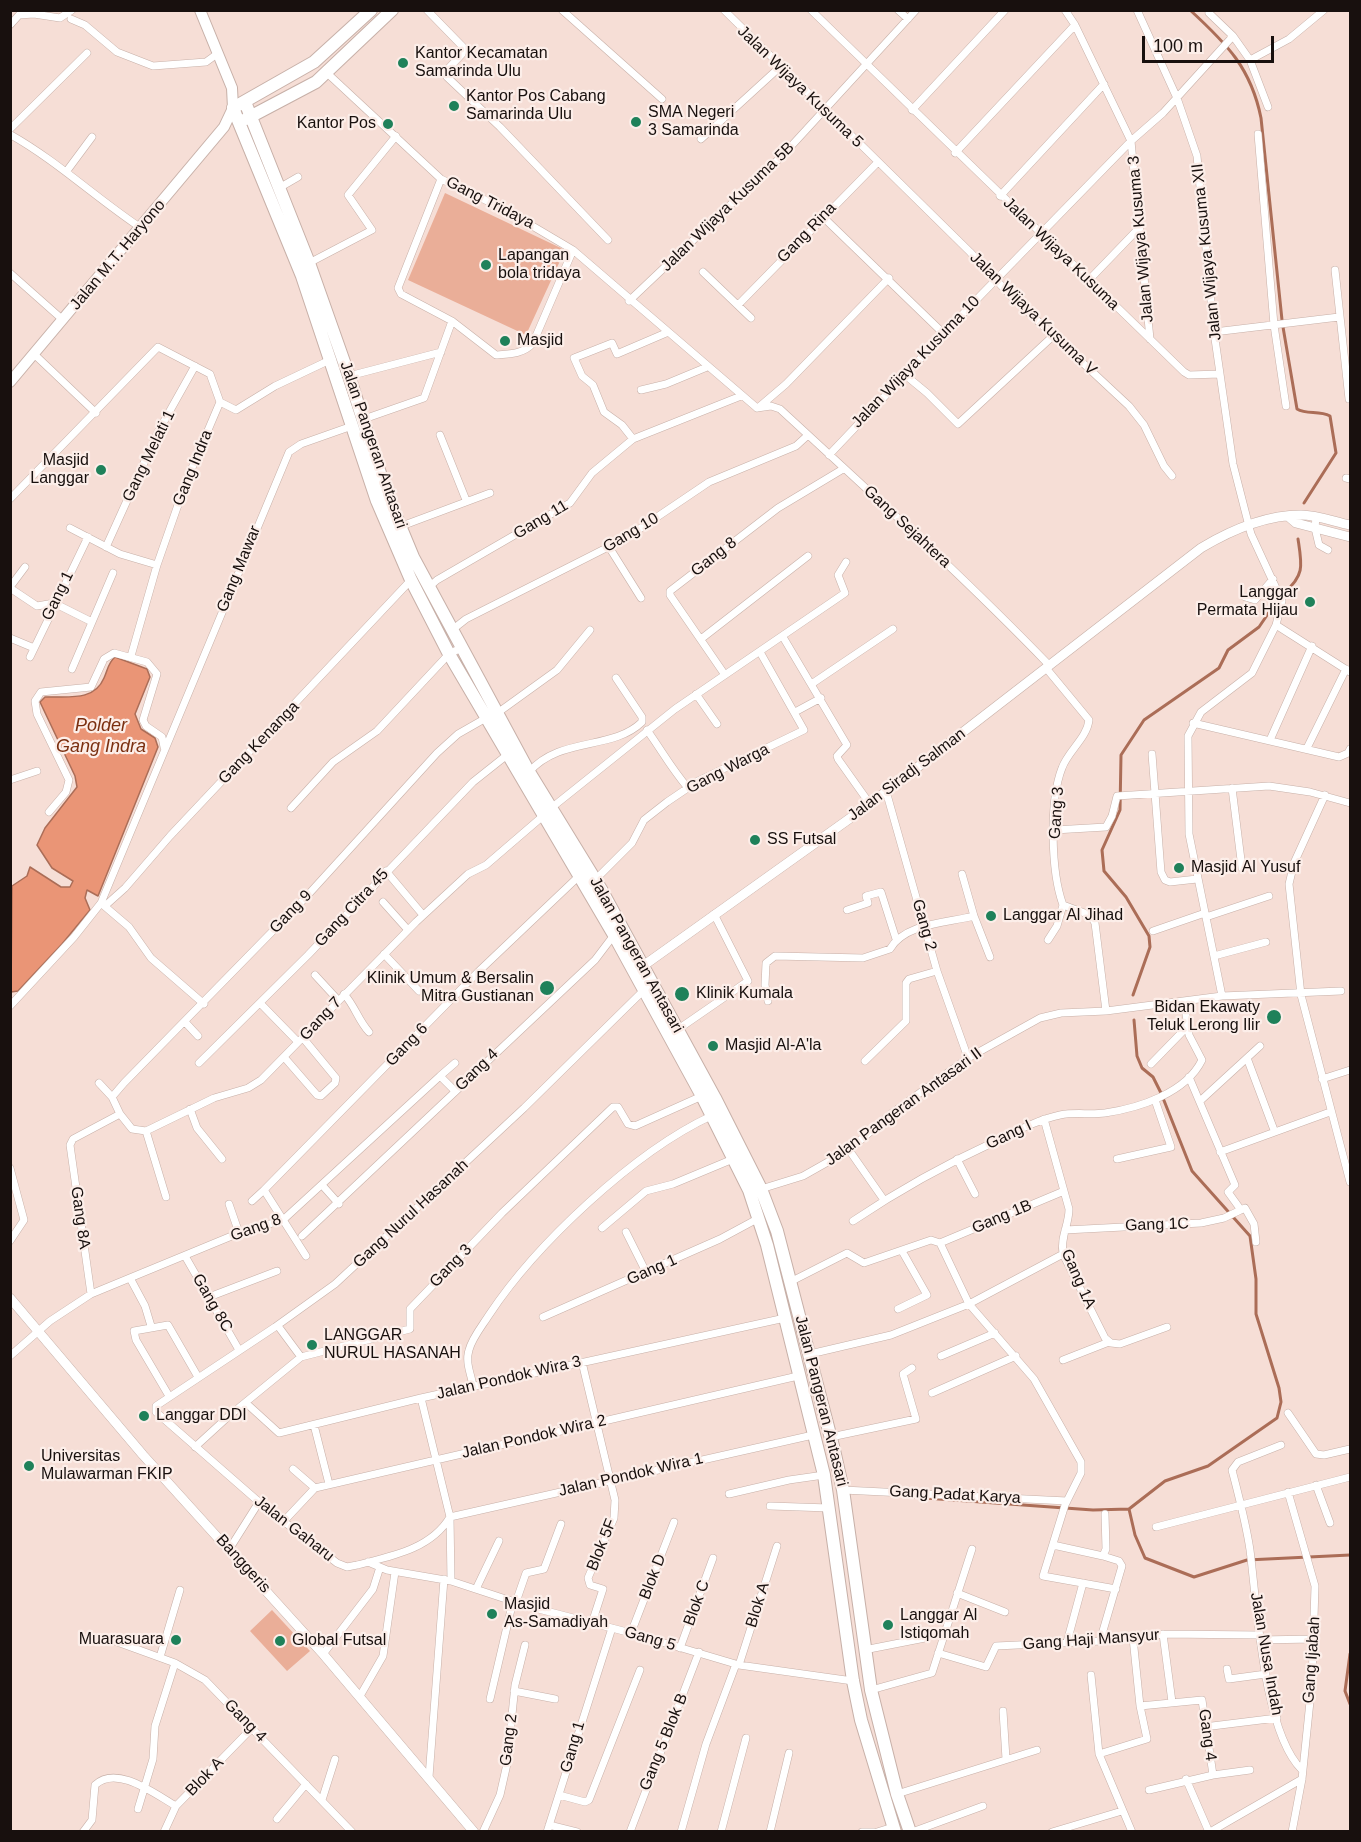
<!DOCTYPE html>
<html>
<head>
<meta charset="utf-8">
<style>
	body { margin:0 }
	#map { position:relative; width:1361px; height:1842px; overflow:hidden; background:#f6ded6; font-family:Helvetica,sans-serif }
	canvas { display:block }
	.frame { position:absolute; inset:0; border:12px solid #18100e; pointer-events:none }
	.scale { position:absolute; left:1142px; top:36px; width:132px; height:27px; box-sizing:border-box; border:3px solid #18100e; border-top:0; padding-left:8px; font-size:18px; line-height:21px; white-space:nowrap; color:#18100e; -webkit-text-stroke:4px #fceee9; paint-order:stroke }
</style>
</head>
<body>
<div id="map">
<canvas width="1361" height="1842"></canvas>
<div class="frame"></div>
<div class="scale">100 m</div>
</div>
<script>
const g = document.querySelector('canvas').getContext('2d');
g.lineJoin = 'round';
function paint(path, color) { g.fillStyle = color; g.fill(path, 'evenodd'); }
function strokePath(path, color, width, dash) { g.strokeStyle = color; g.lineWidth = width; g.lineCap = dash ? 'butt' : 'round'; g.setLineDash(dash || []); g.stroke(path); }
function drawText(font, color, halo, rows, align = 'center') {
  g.font = font + ' Helvetica,sans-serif'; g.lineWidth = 4.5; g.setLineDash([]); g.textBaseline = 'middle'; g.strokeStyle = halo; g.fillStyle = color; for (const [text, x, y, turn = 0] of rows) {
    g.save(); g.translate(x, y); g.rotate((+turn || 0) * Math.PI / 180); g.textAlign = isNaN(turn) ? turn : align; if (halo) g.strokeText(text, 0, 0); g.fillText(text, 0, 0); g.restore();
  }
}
const green = new Path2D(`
	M445,193L565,250L526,335L408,280Z
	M272,1610L310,1651L287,1671L250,1631Z`);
const water = new Path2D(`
	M115,657L147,669L150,677L135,714L141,729L155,738L158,747L98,896L87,890L85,898L90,910L62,944L18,991L11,992L12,886L27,876L30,867L61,887H70L73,881L52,868L37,845L45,828L77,787L75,776L40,702L45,697C67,696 94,702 104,678C108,669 108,663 115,657Z`);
const stream = new Path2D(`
	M1190,10C1227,44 1251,68 1261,118L1282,320
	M1283,327L1297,409C1307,415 1319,410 1330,416L1336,453L1304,503
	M1284,593C1305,575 1302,565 1298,539
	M1133,995L1150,947L1149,936L1126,897L1104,871L1102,850L1120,810L1121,755L1144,720L1219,668L1228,650L1259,627L1276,602
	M1134,1020L1137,1056L1142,1068L1153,1077L1161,1093L1192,1171L1250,1236L1256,1279V1314L1279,1388L1281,1402L1277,1418L1208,1466L1165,1481L1129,1509L1135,1535L1145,1558L1194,1577L1247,1560L1350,1555
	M911,1497L1093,1510L1129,1509
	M1350,1654L1345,1691L1350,1704`);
const minor = new Path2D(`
	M427,10L464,48L462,54L445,72L447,77L500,127L608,240
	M562,10L662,99
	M724,10L970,252L1012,297L1129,406L1144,425L1164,466L1172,476
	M811,10L1184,372L1189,375L1220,374
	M898,10L908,19
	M1065,10L1075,25L1131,141L1150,339
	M1137,10L1177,98L1197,156L1214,332L1233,464L1251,534L1282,601L1276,625L1252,673L1201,712L1188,736L1189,834L1222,996
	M1209,13L1233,36
	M71,19L85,25L117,52L153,66L206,62L217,54
	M10,25L19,15L34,14L60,18L72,10
	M1250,60L1289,39L1324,10
	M327,73L441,179L502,208L573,250L757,408
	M912,110L1005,10
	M10,129L87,53
	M1258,134L1274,325L1286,406
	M11,135C57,161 96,198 141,228
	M701,139L781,66
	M955,153L1075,25
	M66,172L92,137
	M441,179L398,288L401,294L452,321L496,355C509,354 524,354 533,343L573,250
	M279,188L298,177
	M1000,196L1104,84
	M822,216L944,334
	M309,263L372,230L348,195L396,136
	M1335,270L1349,399
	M703,272L751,318
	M10,273L63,320
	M1088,281L1140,227
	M629,301L783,155L916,10
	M738,305L878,162
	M1214,332L1339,317
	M34,354L96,413
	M904,374L927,393L958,424L1053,336
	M349,376L441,352
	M641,390L666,384L707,367
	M759,407L786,384L889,278
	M757,408L771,406L780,409C871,493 963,576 1049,665
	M364,419L424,398L452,321
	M440,435L466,500
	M633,439L622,425L604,412L593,385L582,376L574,358L612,343L617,354L666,333
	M829,455L980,296L1131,141L1163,113L1233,36L1250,60L1268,107
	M1346,478L1350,479
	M10,499L158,347L210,374L220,402
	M1316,517L1315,528L1319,545L1328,550
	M399,527L490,493
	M70,528L120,554L157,565
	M106,547L158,432L195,366
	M609,547L641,598
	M10,587L25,567
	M10,588L37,606L54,603L92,622
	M428,588L437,580L570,503L592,473L633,439L741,396
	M1245,597L1255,600L1273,579
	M1276,625L1350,672
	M452,630L466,619L626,538L709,482L796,446L808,435
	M783,637L847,745L837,756L838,759L870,804
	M10,638L34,648
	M701,639L808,556
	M131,656L157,565L186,482L220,402L236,410L275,386L332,359
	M30,657L88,537
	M1046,668L1089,720C1087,738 1068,751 1062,768C1049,801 1051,872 1063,905L1090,915L1095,923L1106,1011
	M72,669L113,573
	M725,675L670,595V591L778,508L843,469
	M813,683L893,629
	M696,694L717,724
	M795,712L821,698
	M496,714L557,670L590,630
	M1193,723L1339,757L1348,753L1350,749
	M647,730C662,751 671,768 688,788
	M1270,740L1312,646
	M1307,748L1346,669
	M1152,754L1161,872L1165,880L1170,882L1197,879
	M529,772C561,736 612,751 642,722V717L616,678
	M10,780L37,771
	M1232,788L1242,868
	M886,791L937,971L968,1058
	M1325,795L1294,863L1289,884L1301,995L1350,1182
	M291,808L333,762L377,731L449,654L461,648
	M550,809L675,709L845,593L838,575L846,562
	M49,812L66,792L69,780L37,714L35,701L41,692L91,687L104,659L114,653L147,662L157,674L143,720L146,726L162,737L164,747
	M1054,830L1106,827L1112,816L1117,796L1269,786L1310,792L1350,803
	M386,871L423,915
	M962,874L974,916L990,957
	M595,880L632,843L644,820L667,802L698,781L804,730L760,652
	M383,902L408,930
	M102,904L129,927L151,958L204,1004
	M106,905L125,888L170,836L411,580
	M847,910L868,903L866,896L881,892L896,939
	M1206,917L1269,896
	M1153,931L1205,913
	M1048,940L1057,926L1063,905
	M384,954L419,991
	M1214,956L1266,942
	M315,975L338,1000
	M344,994C355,1006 358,1020 369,1032
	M768,1001L765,985L766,963L775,956L863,958L890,949C905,923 947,923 974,916
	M260,1003L298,1042
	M10,1006L74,937L101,903L289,452L301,444L352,426
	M185,1022L198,1036
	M677,1030L748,981L714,914
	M284,1057L317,1095L321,1096L335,1083L336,1078L303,1038
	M1247,1058L1274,1130
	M865,1061L906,1021V983L909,979L937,971
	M199,1063L308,955L473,782L507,755
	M1151,1064L1187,1027
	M1189,1077L1235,1185L1228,1192L1241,1210
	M1322,1079L1350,1070
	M99,1083L112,1097
	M455,1091L440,1076L455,1063
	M1200,1101L1260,1046
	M190,1109L197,1128L222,1159
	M120,1114L112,1097L124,1083L306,897L437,753L458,734L486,718
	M1044,1119L1069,1209C1069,1225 1060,1237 1063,1254L1105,1338L1111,1343L1120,1344L1167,1327
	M146,1131L166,1197
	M849,1150L884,1200
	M1220,1152L1330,1112
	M957,1159L975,1194
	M1117,1159L1171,1147L1155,1100
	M10,1168L24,1220L10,1241
	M322,1185L339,1204
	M761,1189L803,1176L849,1150L892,1113L968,1058L1040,1018L1061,1013L1106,1011L1222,996L1341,991
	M264,1190L478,972L578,877
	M252,1201L264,1190L306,1256
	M229,1204L239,1233
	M853,1221C899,1190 946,1164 996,1141C1017,1131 1037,1120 1060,1115C1075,1112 1090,1115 1105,1113C1139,1108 1186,1093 1202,1060L1189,1035L1184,1001
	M602,1228L646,1191L673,1184L733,1159
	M1065,1230L1201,1223L1224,1218L1245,1208L1254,1224L1256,1242
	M626,1232L646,1272
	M302,1236L595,960L614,935
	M940,1243L969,1304L1034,1379L1081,1462V1473L1065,1505L1043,1576L1116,1589
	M940,1243L1064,1191
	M185,1256L239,1350
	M130,1278L145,1306L151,1326
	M790,1282L847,1253L864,1263L931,1240L940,1243
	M91,1294L70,1145L73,1139L120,1114L132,1129L146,1131L214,1098L248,1088L261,1080L416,922L468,874L486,865L543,816
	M209,1297L277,1271
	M898,1309L927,1295L902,1251
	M543,1317L720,1239L759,1218
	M278,1326L301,1357
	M810,1354L891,1335L969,1304L1063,1254
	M10,1356L50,1321L91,1294L239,1233L283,1220L440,1076
	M941,1356L995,1333
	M1063,1360L1109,1342
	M582,1362L615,1500L614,1518L588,1578L590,1585L603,1589L592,1623
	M473,1386C471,1374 465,1362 469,1350C472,1338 482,1326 489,1315C536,1244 634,1152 711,1116
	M932,1393L1016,1356
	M169,1396L136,1340L134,1331L168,1325L198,1377
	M421,1398L450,1517L451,1581
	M246,1403L279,1433L421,1398L785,1318
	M1288,1413L1316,1454L1324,1455L1350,1449
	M314,1425L329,1484
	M831,1437L916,1419L903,1374L912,1368
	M1281,1445L1238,1462L1232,1470C1239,1497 1246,1523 1250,1550C1257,1604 1263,1732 1302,1770
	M195,1447L230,1415L301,1357L410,1329V1309L502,1213L613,1107H618L628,1124L635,1126L702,1096
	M293,1469L315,1488
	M1316,1485L1330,1523
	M843,1490L1067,1501
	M1288,1492L1315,1586L1312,1682L1302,1779L1292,1832
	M729,1494L789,1480L824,1475
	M770,1506L829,1508
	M450,1517C431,1549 392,1556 357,1565L347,1567L337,1563L259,1502L156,1412V1406L275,1327L335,1284L524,1108L644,990
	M450,1517L813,1435
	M284,1521L315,1488L798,1376
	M1156,1527L1350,1477
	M1053,1545L1103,1556L1106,1549L1105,1514
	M230,1548L259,1502
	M368,1562L387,1570L451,1581L527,1606L631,1633L739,1665L853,1681
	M476,1589L499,1541
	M957,1593L1005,1612
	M516,1602L526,1573L544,1569L561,1524
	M631,1633L674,1522
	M1163,1634L1172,1702
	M1260,1640L1313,1639
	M1100,1641L1122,1566L1119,1561L1103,1556
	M117,1642L175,1663L205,1680L352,1832
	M1067,1642L1083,1583
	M680,1648L713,1558
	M864,1650L925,1638
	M938,1653L986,1667L996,1646L1102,1641L1163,1634L1260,1635
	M323,1654L373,1589L380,1567
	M160,1657L180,1590
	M739,1665L777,1546
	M1227,1669L1229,1679L1266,1674
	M1091,1675L1099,1754L1132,1832
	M871,1690L932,1673L972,1549
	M514,1691L555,1699
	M360,1696L383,1656L395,1572
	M490,1699L513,1601
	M1140,1706L1202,1700L1213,1775L1149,1790
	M1003,1711L1006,1759
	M1204,1727L1277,1718
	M1099,1754L1147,1739L1140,1706L1133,1638
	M1213,1775L1250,1770
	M429,1777L444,1579
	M1186,1779L1209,1832
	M897,1794L1037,1750
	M559,1795L585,1802L589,1800L640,1670
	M322,1800L335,1759
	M138,1809L153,1759L155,1726L175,1663
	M277,1819L306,1784
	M549,1825L577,1832
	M83,1832L92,1820L95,1785C117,1764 156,1795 176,1806
	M164,1832L176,1806L252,1728
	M483,1832L500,1795L507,1764L515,1685L525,1645
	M547,1832L612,1628
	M630,1832L699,1652
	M681,1832L706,1744L736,1664
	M721,1832L746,1738
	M770,1832L789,1753
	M862,1832H874
	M877,1832L893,1827
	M912,1832L983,1806
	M1052,1832L1122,1811
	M1210,1832L1302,1779`);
const tertiary = new Path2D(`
	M1289,517L1296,523L1350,537
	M643,966L870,804L1201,548C1231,530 1265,515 1301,515C1317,515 1335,522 1350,525
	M10,1298L143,1455L323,1654L474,1832`);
const secondary = new Path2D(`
	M10,382L224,127L233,108`);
const primary = new Path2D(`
	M200,10L232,88L233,108`);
const trunk = new Path2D(`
	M371,10L314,62L233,108L302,276L377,501L411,580L449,654L614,935L702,1096L749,1190L767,1245L824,1475L853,1681L861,1720L895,1832
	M245,102L309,263L349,376L386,492L413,557L529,772L602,891L715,1098L761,1189L777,1231L834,1450L843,1490L871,1690L897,1794L910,1832
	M246,119L316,82L392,10`);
const markers = [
	[403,63,6,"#1f815a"],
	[454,106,6,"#1f815a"],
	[636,122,6,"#1f815a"],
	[388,124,6,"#1f815a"],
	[486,265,6,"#1f815a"],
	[505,341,6,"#1f815a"],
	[101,470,6,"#1f815a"],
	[1310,602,6,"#1f815a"],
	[755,840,6,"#1f815a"],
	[1179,868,6,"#1f815a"],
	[991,916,6,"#1f815a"],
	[547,988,8,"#1f815a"],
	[682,994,8,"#1f815a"],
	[1274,1017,8,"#1f815a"],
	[713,1046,6,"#1f815a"],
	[312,1345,6,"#1f815a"],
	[144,1416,6,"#1f815a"],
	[29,1466,6,"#1f815a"],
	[492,1614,6,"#1f815a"],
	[888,1625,6,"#1f815a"],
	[176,1640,6,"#1f815a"],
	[280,1641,6,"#1f815a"]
];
const poiNames = [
	["Kantor Kecamatan",415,54],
	["Samarinda Ulu",415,72],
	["Kantor Pos Cabang",466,97],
	["Samarinda Ulu",466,115],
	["SMA Negeri",648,113],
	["3 Samarinda",648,131],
	["Kantor Pos",376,124,"right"],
	["Lapangan",498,256],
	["bola tridaya",498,274],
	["Masjid",517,341],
	["Masjid",89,461,"right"],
	["Langgar",89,479,"right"],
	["Langgar",1298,593,"right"],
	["Permata Hijau",1298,611,"right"],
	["SS Futsal",767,840],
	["Masjid Al Yusuf",1191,868],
	["Langgar Al Jihad",1003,916],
	["Klinik Umum & Bersalin",534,979,"right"],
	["Mitra Gustianan",534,997,"right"],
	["Klinik Kumala",696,994],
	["Bidan Ekawaty",1260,1008,"right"],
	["Teluk Lerong Ilir",1260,1026,"right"],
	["Masjid Al-A'la",725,1046],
	["LANGGAR",324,1336],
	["NURUL HASANAH",324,1354],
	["Langgar DDI",156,1416],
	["Universitas",41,1457],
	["Mulawarman FKIP",41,1475],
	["Masjid",504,1605],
	["As-Samadiyah",504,1623],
	["Langgar Al",900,1616],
	["Istiqomah",900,1634],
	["Muarasuara",164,1640,"right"],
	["Global Futsal",292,1641]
];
const streetNames = [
	["Jalan Wijaya Kusuma 5",800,87,44],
	["Gang Tridaya",490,203,27],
	["Jalan Wijaya Kusuma 5B",728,207,-44],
	["Gang Rina",807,233,-46],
	["Jalan Wijaya Kusuma 3",1141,239,-95],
	["Jalan Wijaya Kusuma XII",1207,252,-96],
	["Jalan Wijaya Kusuma",1061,254,44],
	["Jalan M.T. Haryono",118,255,-50],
	["Jalan Wijaya Kusuma V",1033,314,44],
	["Jalan Wijaya Kusuma 10",916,362,-46],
	["Jalan Pangeran Antasari",373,445,71],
	["Gang Melati 1",149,456,-64],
	["Gang Indra",193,468,-68],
	["Gang 11",541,520,-31],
	["Gang Sejahtera",907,527,43],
	["Gang 10",631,533,-31],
	["Gang 8",714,557,-38],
	["Gang Mawar",239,569,-68],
	["Gang 1",58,596,-64],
	["Gang Kenanga",259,743,-46],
	["Gang Warga",728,769,-27],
	["Jalan Siradj Salman",907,775,-37],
	["Gang 3",1057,813,-86],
	["Gang Citra 45",352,908,-47],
	["Gang 9",291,912,-46],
	["Gang 2",924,925,74],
	["Jalan Pangeran Antasari",636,955,61],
	["Gang 7",321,1019,-47],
	["Gang 6",407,1045,-46],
	["Gang 4",477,1070,-44],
	["Jalan Pangeran Antasari II",904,1107,-36],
	["Gang I",1009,1135,-25],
	["Gang Nurul Hasanah",411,1214,-43],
	["Gang 1B",1002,1217,-23],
	["Gang 8A",80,1218,82],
	["Gang 1C",1157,1225,-2],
	["Gang 8",256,1228,-20],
	["Gang 3",451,1266,-46],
	["Gang 1",652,1270,-24],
	["Gang 1A",1078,1279,66],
	["Gang 8C",212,1303,60],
	["Jalan Pondok Wira 3",509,1378,-13],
	["Jalan Pangeran Antasari",821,1401,76],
	["Jalan Pondok Wira 2",534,1437,-13],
	["Jalan Pondok Wira 1",631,1475,-13],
	["Gang Padat Karya",955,1495,3],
	["Jalan Gaharu",294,1529,38],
	["Blok 5F",602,1545,-68],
	["Banggeris",243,1564,48],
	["Blok D",653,1577,-69],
	["Blok C",697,1603,-70],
	["Blok A",758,1605,-73],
	["Gang 5",650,1639,16],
	["Gang Haji Mansyur",1091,1640,-4],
	["Jalan Nusa Indah",1266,1654,80],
	["Gang Ijabah",1312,1660,-86],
	["Gang 4",245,1721,46],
	["Gang 4",1207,1735,82],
	["Gang 2",509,1740,-83],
	["Gang 5 Blok B",664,1742,-68],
	["Gang 1",573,1747,-74],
	["Blok A",205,1777,-46]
];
const waterNames = [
	["Polder",101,726],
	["Gang Indra",101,747]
];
paint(green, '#eaae98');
paint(water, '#ea9576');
strokePath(water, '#ab6d57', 1.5);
strokePath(stream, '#ab6d57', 3);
strokePath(minor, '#c7b0a8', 8);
strokePath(tertiary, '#c7b0a8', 10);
strokePath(secondary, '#c7b0a8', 12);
strokePath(primary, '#c7b0a8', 12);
strokePath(trunk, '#c7b0a8', 14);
strokePath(minor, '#fff', 7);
strokePath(tertiary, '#fff', 9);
strokePath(secondary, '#fff', 10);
strokePath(primary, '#fff', 10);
strokePath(trunk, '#fff', 12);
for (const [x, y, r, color] of markers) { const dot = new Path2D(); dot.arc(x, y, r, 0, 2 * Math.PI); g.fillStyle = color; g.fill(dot); strokePath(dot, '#fceee9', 2); }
drawText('16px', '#18100e', '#fceee9', poiNames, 'left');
drawText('16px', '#18100e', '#fceee9', streetNames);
drawText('italic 18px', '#7b2f10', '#fceee9', waterNames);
</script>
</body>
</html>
